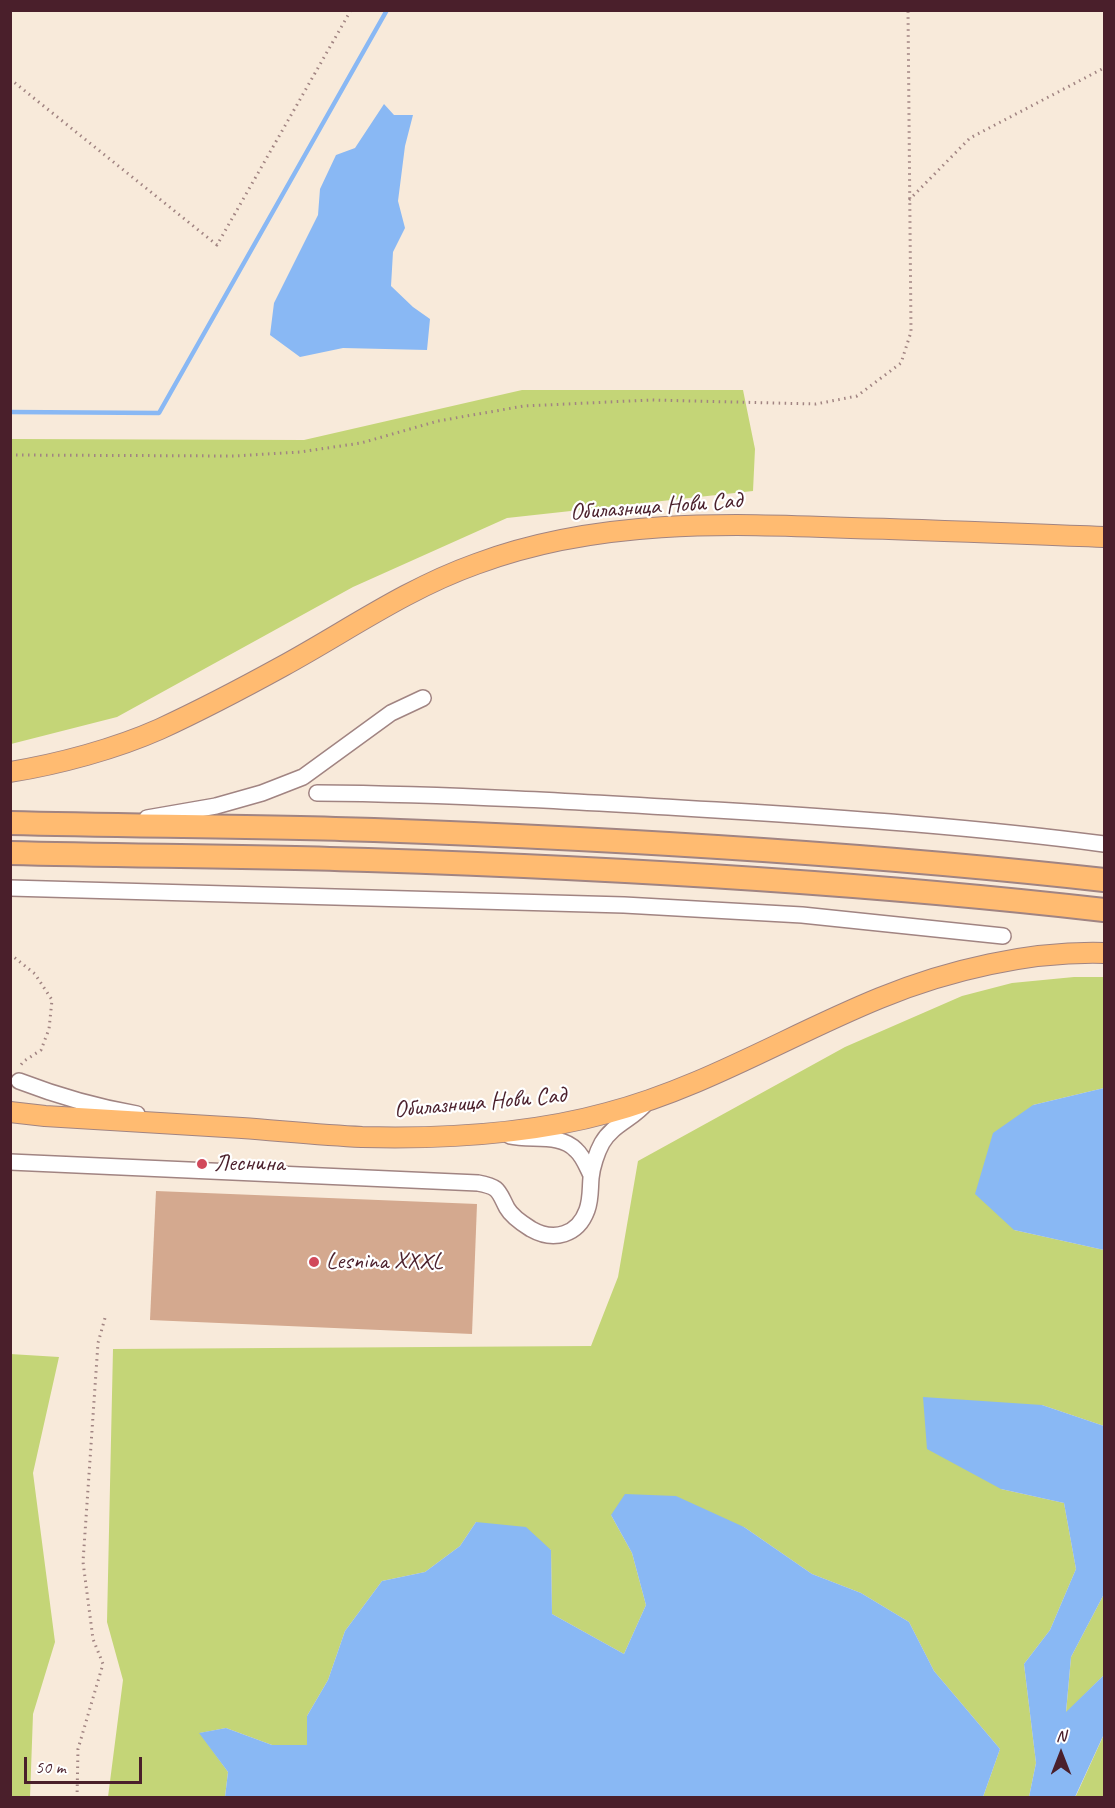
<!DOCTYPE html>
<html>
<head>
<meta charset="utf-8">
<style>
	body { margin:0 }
	#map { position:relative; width:1115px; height:1808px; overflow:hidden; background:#f8eada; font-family:Caveat,sans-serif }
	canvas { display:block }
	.frame { position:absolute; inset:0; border:12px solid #4a1f2b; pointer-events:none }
	.north { position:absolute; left:1031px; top:1724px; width:60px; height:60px; -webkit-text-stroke:4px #fff; paint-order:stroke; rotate:0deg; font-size:16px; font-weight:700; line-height:24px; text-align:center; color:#4a1f2b }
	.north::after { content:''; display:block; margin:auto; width:21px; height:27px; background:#4a1f2b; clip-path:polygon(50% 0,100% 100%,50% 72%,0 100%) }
	.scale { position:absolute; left:24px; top:1757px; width:118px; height:27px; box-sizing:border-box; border:3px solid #4a1f2b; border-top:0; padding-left:8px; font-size:18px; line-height:21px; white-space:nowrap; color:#4a1f2b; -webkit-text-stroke:4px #fff; paint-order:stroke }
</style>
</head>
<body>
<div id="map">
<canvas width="1115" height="1808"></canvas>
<div class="frame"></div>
<div class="north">N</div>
<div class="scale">50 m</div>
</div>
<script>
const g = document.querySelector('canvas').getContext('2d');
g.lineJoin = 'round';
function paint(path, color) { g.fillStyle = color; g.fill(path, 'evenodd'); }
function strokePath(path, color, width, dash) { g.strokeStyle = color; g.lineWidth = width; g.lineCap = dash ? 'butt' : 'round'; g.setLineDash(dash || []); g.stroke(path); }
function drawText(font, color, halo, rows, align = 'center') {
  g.font = font + ' Caveat,sans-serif'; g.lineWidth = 4.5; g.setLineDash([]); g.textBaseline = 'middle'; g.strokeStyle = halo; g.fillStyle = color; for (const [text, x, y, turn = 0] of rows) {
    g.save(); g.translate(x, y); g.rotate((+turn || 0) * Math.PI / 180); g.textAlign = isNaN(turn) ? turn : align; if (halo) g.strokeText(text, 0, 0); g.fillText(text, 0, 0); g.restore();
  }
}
const green = new Path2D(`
	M522,390H743L755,449L753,491L507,518L353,587L117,717L11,744V439L304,440Z
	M1074,977H1104V1088L1033,1105L1014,1230L1104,1250V1426L1042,1405L1001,1489L1064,1503L1076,1569L1050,1630L1024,1664L1036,1763L1029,1797H983L1000,1749L934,1671L909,1622L861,1593L812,1574L744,1527L611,1515L632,1553L646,1605L624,1654L552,1614L551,1550L476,1522L460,1546L425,1572L382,1581L345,1631L328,1680L307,1716V1745H272L226,1728L200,1733L228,1772L225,1797H108L123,1680L107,1622L113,1349L591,1346L618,1277L638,1161L845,1047L962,996L1012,983Z
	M10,1354L59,1357L33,1473L55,1642L33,1714L30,1798L10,1797Z
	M1104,1594V1675L1066,1713L1071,1657Z
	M1104,1734V1797L1075,1798L1101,1741Z`);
const water = new Path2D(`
	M384,104L394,115H413L405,146L398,201L405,228L393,252L391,286L413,307L430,319L427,350L343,348L300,357L270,335L274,303L318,215L320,189L336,155L355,148Z
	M1104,1088V1250L1014,1230L975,1194L993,1133L1033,1105Z
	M923,1397L1042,1405L1104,1426V1594L1071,1657L1066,1712L1104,1675V1734L1075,1797H1029L1036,1763L1024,1664L1050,1630L1076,1569L1064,1503L1001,1489L927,1449Z
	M625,1494L676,1496L744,1527L812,1574L861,1593L909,1622L934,1671L1000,1749L983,1797H225L228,1772L199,1733L226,1728L272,1745H307V1716L328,1680L345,1631L382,1581L425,1572L460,1546L476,1522L526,1527L551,1550L552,1614L624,1654L646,1605L632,1553L611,1515Z`);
const stream = new Path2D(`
	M10,412L159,413L387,10`);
const building = new Path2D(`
	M156,1191L477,1204L472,1334L150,1320Z`);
const path = new Path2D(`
	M10,79L217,245L351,10
	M909,200L970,138L1104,68
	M10,455L234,456L300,452L361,443L438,421L524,406L651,400L816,404L857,396L901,363L911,332L908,10
	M10,954L35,974L52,1000L49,1029L41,1050L24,1061L19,1067
	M77,1798L78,1749L103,1664L93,1639L83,1562L98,1343L105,1318`);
const minor = new Path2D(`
	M317,793C450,794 583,802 716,810C846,818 975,827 1104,844
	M147,818L216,806L262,793L303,777L391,713L423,698
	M10,888L624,905L802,915L1003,936
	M19,1081C58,1096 96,1107 137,1114
	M510,1136C531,1141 560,1133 576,1150C583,1156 587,1167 591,1175
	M10,1162L478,1183C500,1187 498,1191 507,1208C512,1217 523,1224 531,1229C554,1242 578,1235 587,1210C591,1199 590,1189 591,1178C592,1167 597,1152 602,1143C613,1124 633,1119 646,1103`);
const major = new Path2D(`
	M10,772C59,764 115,749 160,729C201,710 243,688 283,666C347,631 406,589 476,564C596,519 725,523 851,528C936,530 1020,534 1104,537
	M10,1112L45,1116C111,1120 176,1124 242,1128C282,1131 322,1135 362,1137C442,1139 531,1134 607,1113C703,1088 789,1035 880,998C948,970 1030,951 1104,953`);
const highway = new Path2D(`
	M10,823C132,826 253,826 374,830C618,839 862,853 1104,880
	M10,853C130,856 249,856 368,860C614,868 860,882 1104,910`);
const markers = [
	[202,1164,6,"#d1495b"],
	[314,1262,6,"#d1495b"]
];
const streetNames = [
	["Обилазница Нови Сад",656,507,-4],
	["Обилазница Нови Сад",480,1103,-5]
];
const poiNames = [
	["Леснина",214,1164],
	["Lesnina XXXL",326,1262]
];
paint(green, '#c4d577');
paint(water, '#89b8f4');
strokePath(stream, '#89b8f4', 4.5);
paint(building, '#d4a98f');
strokePath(minor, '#a18482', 18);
strokePath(major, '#a18482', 22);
strokePath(highway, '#a18482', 26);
strokePath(path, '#a18482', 3, [1.5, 4.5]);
strokePath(minor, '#fff', 15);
strokePath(major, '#ffbb71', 20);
strokePath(highway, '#ffbb71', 22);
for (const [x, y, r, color] of markers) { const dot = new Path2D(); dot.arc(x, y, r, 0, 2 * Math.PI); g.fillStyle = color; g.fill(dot); strokePath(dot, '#fff', 2); }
drawText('24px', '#4a1f2b', '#fff', streetNames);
drawText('24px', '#4a1f2b', '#fff', poiNames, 'left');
</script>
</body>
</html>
